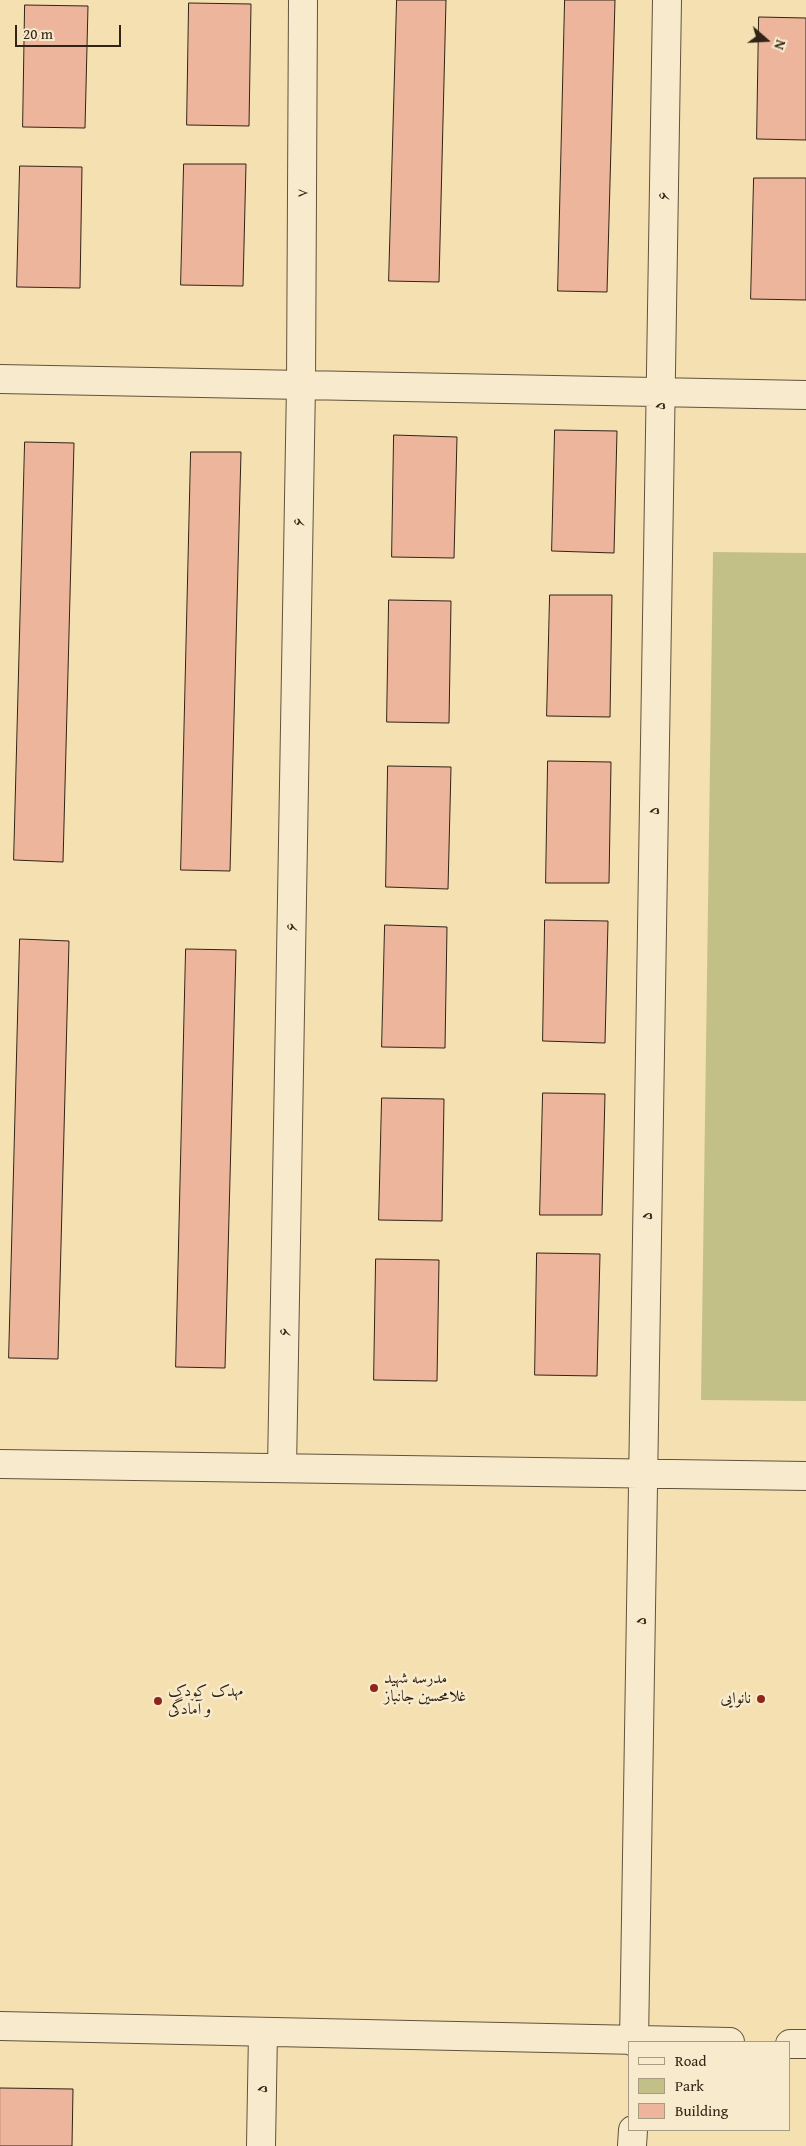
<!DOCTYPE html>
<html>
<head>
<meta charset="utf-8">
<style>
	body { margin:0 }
	#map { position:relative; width:806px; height:2146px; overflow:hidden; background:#f5e0b2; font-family:"Gentium Book Plus",serif }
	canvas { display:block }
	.legend { position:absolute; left:628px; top:2041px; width:162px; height:90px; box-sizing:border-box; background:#f8ebcd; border:1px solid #a89b83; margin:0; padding:6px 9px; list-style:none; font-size:15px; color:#312315 }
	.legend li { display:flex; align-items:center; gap:10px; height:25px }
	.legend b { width:25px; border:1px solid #a89b83 }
	.north { position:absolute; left:741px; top:15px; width:50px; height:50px; -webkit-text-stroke:4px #f8ebcd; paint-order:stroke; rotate:109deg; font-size:14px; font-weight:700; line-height:20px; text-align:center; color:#312315 }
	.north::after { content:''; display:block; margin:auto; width:18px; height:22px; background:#312315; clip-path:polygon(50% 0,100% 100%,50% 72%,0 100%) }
	.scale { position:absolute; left:15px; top:25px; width:106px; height:22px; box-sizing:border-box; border:2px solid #312315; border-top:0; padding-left:6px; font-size:15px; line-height:18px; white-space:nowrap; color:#312315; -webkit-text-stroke:4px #f8ebcd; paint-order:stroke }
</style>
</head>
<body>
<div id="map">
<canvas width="806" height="2146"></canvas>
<ul class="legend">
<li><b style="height:6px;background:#f8ebcd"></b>Road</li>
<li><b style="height:14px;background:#c3c087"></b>Park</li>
<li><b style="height:14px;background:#edb59c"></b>Building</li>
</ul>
<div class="north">N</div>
<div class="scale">20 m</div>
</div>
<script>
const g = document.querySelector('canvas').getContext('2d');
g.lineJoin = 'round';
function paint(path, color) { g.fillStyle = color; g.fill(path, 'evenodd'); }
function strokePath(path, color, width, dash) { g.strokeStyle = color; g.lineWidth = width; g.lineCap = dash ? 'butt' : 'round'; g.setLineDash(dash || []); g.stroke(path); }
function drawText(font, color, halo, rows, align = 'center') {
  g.font = font + ' "Gentium Book Plus",Amiri,serif'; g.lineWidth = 5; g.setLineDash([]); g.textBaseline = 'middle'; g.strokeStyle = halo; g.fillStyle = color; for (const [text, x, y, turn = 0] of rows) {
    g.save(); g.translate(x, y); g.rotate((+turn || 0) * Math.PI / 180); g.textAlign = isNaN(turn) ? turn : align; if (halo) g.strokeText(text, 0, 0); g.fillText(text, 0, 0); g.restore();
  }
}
const green = new Path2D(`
	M713,552L806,553V1401L701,1400Z`);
const building = new Path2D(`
	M397,0H446L439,282L389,281Z
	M565,0H615L607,292L558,291Z
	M189,3L251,4L249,126L187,125Z
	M25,5L88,6L85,128L23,127Z
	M759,17L806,18V140L757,139Z
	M184,164H246L243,286L181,285Z
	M20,166L82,167L80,288L17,287Z
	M754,178H806V300L751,299Z
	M555,430L617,431L614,553L552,551Z
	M394,435L457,437L454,558L392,557Z
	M25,442L74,443L63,862L14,860Z
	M191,452H241L230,871L181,870Z
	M550,595H612L610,717L547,716Z
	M389,600L451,601L449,723L387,722Z
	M548,761L611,762L609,883H546Z
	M388,766L451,767L448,889L386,887Z
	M545,920L608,921L605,1043L543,1041Z
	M385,925L447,927L445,1048L382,1047Z
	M20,939L69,941L58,1359L9,1358Z
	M186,949L236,950L225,1368L176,1367Z
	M543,1093L605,1094L602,1215H540Z
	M382,1098L444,1099L442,1221L379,1220Z
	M537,1253L600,1254L597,1376L535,1375Z
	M376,1259L439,1260L437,1381L374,1380Z
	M0,2088L73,2089L72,2146H0Z`);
const street = new Path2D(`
	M0,379L806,395
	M0,1464L806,1476
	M282,1468L301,385L303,0
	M0,2026L730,2042
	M634,2042L667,0
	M790,2044H806
	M261,2146L263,2032
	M632,2146L633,2130`);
const markers = [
	[374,1688,5,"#8f2418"],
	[761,1699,5,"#8f2418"],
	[158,1701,5,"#8f2418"]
];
const streetNames = [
	["۷",302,193,-90],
	["۶",664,196,-89],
	["۵",660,406,-89],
	["۶",299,522,-89],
	["۵",654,811,-89],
	["۶",292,927,-89],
	["۵",647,1216,-89],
	["۶",285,1332,-89],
	["۵",641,1621,-89],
	["۵",262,2089,-89]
];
const poiNames = [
	["مدرسه شهید",384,1679],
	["غلامحسین جانباز",384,1697],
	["مهدک کودک",168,1692],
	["و آمادگی",168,1710],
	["نانوایی",751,1699,"right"]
];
paint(green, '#c3c087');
paint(building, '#edb59c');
strokePath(building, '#312315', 1);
strokePath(street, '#62523c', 30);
strokePath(street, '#f8ebcd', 28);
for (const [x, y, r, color] of markers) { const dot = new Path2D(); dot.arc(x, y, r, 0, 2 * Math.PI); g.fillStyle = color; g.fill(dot); strokePath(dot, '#f8ebcd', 2); }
drawText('16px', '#312315', '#f8ebcd', streetNames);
drawText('16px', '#312315', '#f8ebcd', poiNames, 'left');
</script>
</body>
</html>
